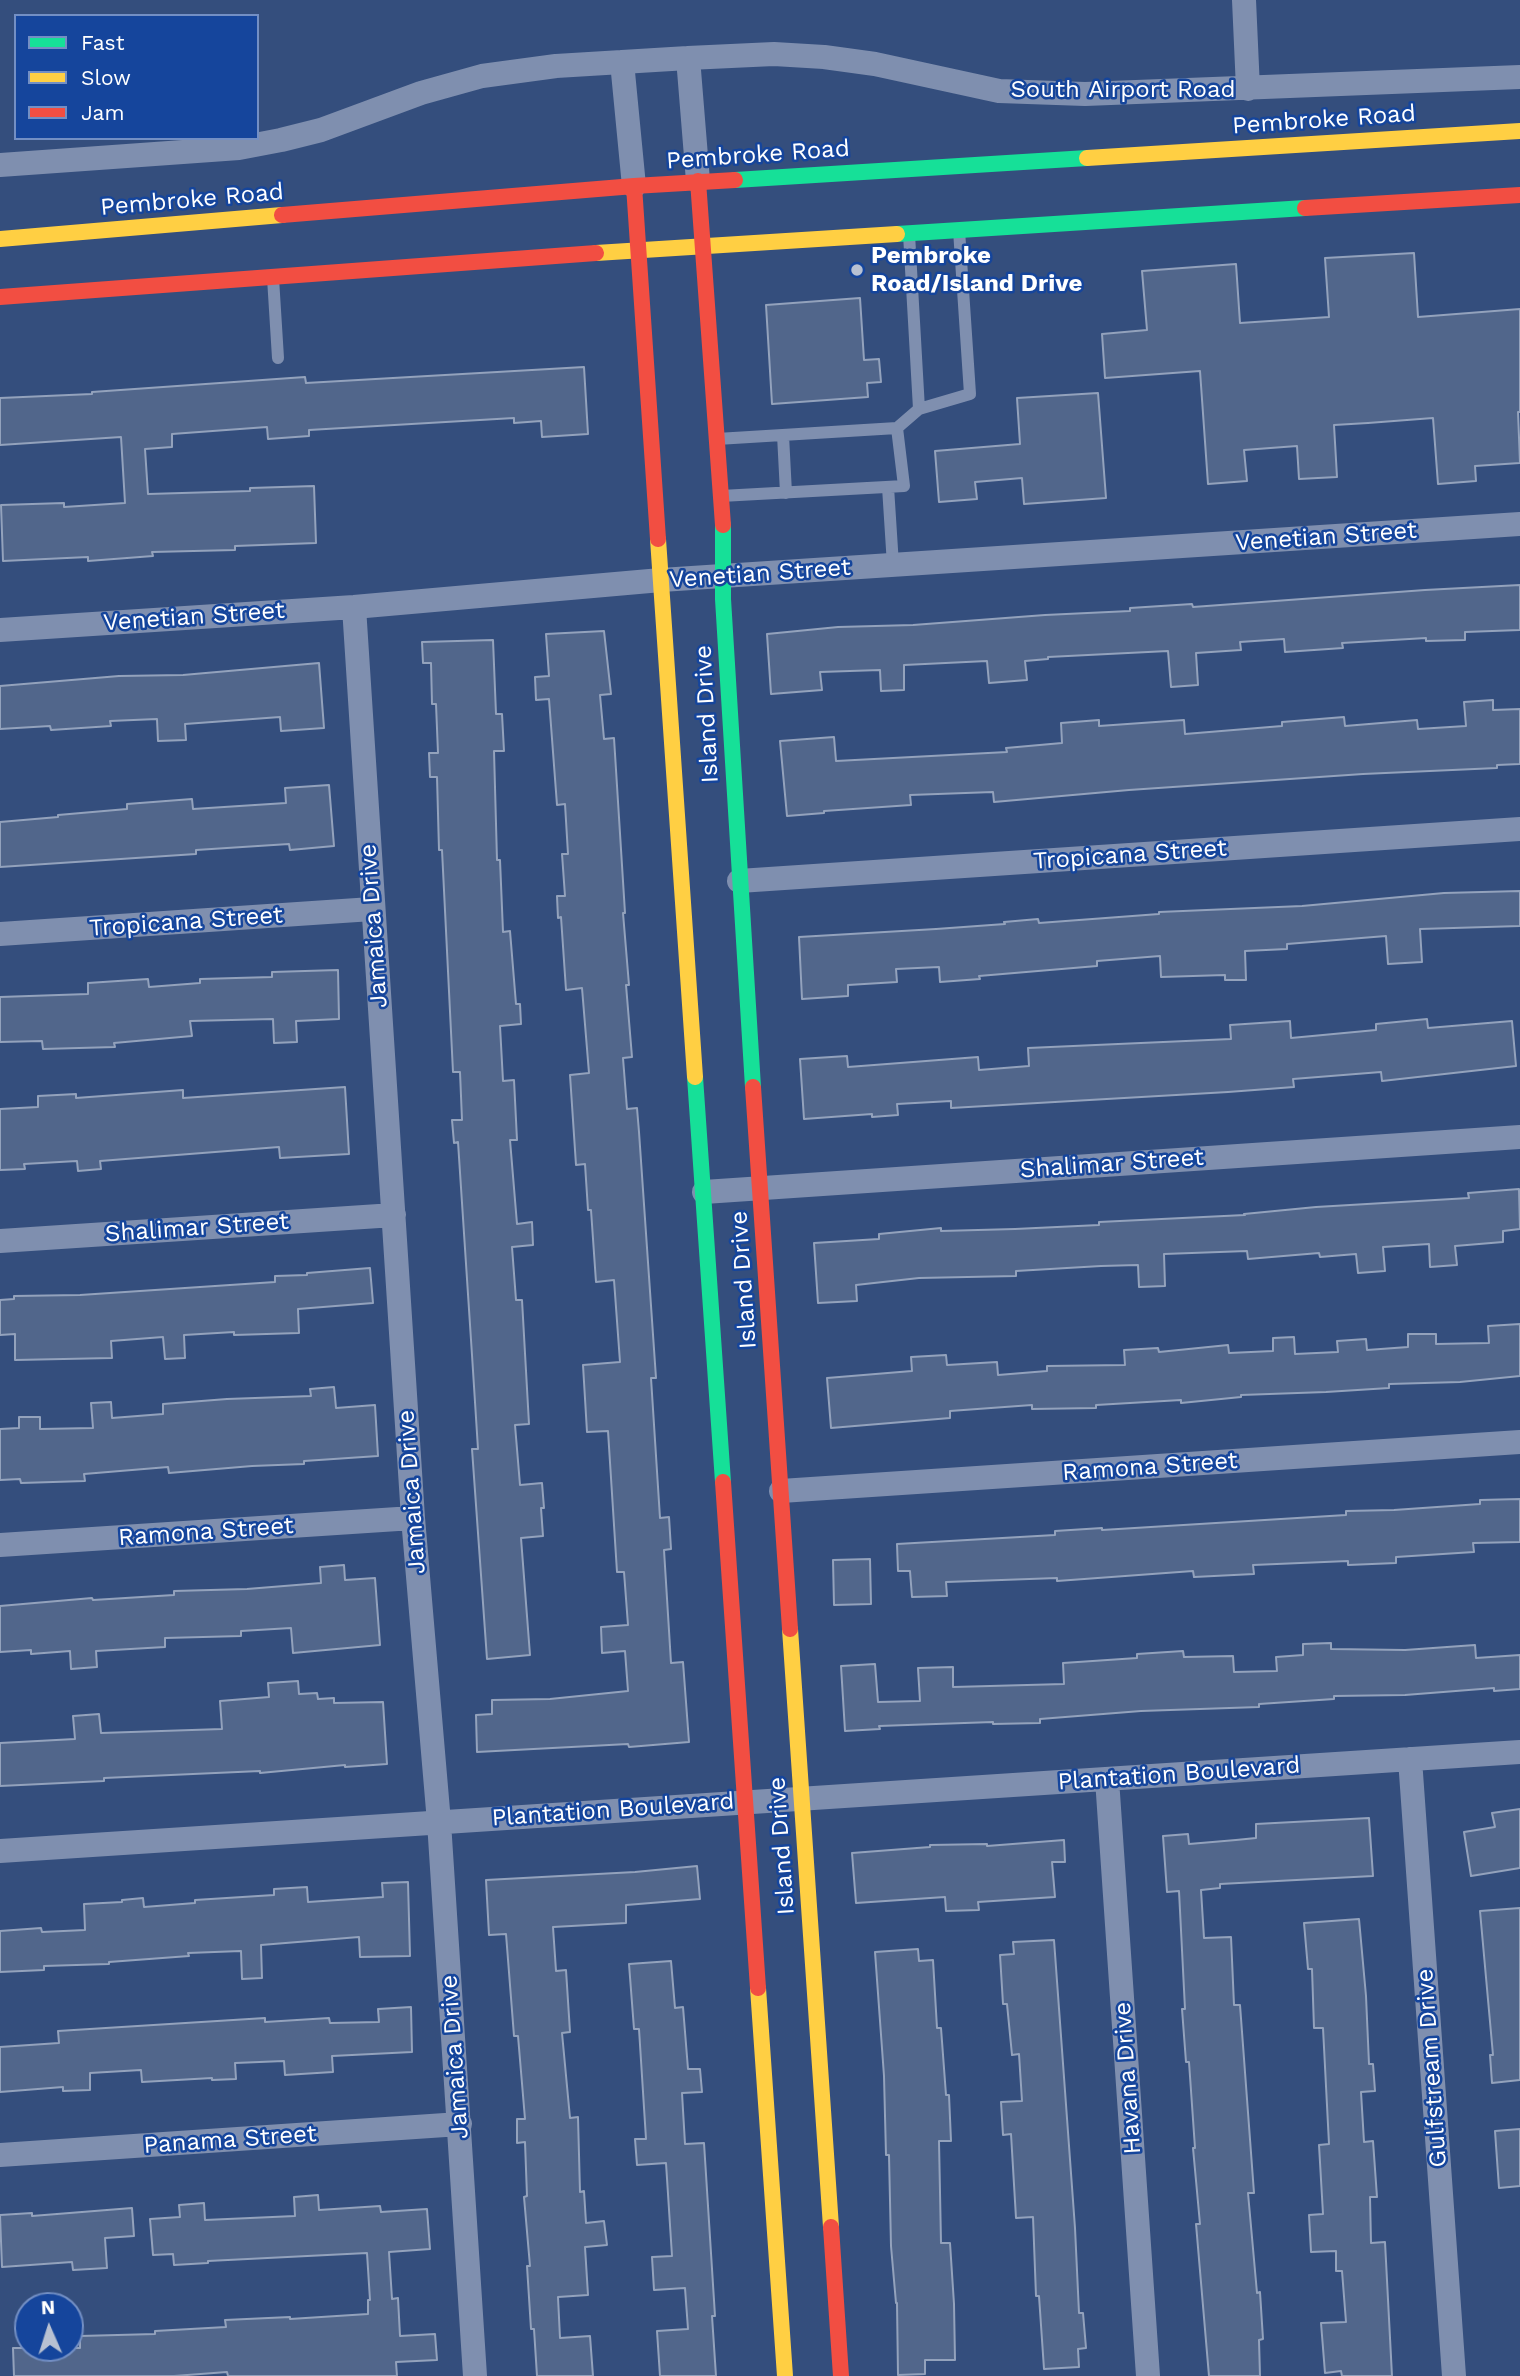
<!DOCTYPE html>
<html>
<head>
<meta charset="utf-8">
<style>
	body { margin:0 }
	#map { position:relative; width:1520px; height:2376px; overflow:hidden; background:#344e7d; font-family:"Work Sans",sans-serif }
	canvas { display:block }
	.legend { position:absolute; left:14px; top:14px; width:245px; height:126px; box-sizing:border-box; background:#15459c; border:2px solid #738fc4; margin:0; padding:9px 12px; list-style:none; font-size:21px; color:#fff }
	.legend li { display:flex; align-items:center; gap:14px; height:35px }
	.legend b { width:35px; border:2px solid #738fc4 }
	.north { position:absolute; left:14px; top:2292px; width:70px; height:70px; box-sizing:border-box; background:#15459c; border:2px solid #738fc4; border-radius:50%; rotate:357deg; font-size:19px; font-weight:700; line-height:28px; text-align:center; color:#fff }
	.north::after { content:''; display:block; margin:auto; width:24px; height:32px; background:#b8c1d2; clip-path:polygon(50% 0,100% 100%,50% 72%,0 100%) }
</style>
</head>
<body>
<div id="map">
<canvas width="1520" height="2376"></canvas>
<ul class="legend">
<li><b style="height:9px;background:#16e098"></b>Fast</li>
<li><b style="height:9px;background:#ffcf43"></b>Slow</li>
<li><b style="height:9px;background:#f24e42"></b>Jam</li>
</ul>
<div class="north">N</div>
</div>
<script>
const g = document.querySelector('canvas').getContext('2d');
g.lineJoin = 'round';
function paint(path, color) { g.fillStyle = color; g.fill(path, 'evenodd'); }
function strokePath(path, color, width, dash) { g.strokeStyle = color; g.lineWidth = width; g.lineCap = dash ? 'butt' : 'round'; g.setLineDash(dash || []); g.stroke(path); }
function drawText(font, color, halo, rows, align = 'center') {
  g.font = font + ' "Work Sans",sans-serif'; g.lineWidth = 5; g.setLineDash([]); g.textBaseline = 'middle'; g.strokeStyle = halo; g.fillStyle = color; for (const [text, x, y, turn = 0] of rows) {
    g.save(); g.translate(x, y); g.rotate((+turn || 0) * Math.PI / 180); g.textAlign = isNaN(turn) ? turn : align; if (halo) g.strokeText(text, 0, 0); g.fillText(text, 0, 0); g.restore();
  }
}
const building = new Path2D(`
	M1414,253L1418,317L1520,309V412H1518L1520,463L1475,466L1476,481L1438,484L1433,418L1368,423L1334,425L1337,477L1299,479L1297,446L1244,450L1247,481L1208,484L1200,371L1105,378L1102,334L1147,330L1142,271L1236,264L1240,323L1329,317L1325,258Z
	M860,298L864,360L879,359L881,382L867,383L868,397L772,404L766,305Z
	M584,367L588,434L542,437L541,421L514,423V418L309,430V436L268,439L267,427L172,434V447L145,449L148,494L250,491V488L314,486L316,543L235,546V550L152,552L153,556L88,561V557L3,561L1,505L64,503V507L125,503L121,437L0,445V398L92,394V392L305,377L306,383Z
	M1098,393L1106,498L1024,504L1022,478L975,482L977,499L939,502L935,451L1020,444L1017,398Z
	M1520,585V630L1465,632V640L1426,641V638L1342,643L1343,648L1285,652L1284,639L1240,642L1241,650L1196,653L1198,685L1171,687L1168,651L1048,657V659L1025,661L1027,680L989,683L987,661L904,665V690L881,691L880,670L820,672L822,690L771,694L767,634L838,627L913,625L1045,615L1130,611V608L1192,604L1193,607L1425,590Z
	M604,631L611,694L600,695L604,739L614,738L625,913H623L629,985H626L632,1057L623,1058L627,1109L637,1108L639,1132L656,1378H651L660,1518L669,1517L671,1549L664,1550L671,1663L683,1662L689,1742L629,1747L628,1744L477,1752L476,1715L492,1714V1700L550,1699L628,1691L625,1651L602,1653L601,1627L628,1625L624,1572H617L608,1431L587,1432L583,1365L620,1362L614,1280L596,1282L591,1210H588L585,1164L576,1165L570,1075L589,1073L582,988L566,990L561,917L558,918L557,896H565L562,854H568L565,804L557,805L549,699L536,700L535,677L549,676L546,634Z
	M493,640L496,714H502L504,751H494L497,860H500L503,932L510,931L516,1004H520L521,1024L500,1026L503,1081L514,1080L517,1140H510L517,1224L532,1222L533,1245L512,1247L516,1300H522L529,1424L515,1425L520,1485L542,1483L544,1508H541L543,1536L521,1538L530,1655L487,1659L472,1449H478L472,1355L458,1142L454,1143L452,1120H462L460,1072H453L442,850H439L437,777H430L429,753H438L436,704H432L431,663H423L422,642Z
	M319,663L324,728L281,731L280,717L185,724L186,740L158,741L157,719L110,721L111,726L51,730L50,726L0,729V686L119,676L183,675Z
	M1493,700V710L1520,709V764L1497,765V768L1363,774L1129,790L994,802L993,792L910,795L911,805L824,811V813L787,816L780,741L834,737L836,761L1007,752L1006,748L1062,743L1061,723L1099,720V726L1184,720L1185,734L1282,726V722L1344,717L1345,726L1417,720L1418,729L1466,726L1464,702Z
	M329,785L334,846L290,850L289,844L196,850V854L0,867V822L58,817V815L127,809V804L192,799L193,809L286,803L285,788Z
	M1520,891V926L1420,929L1422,962L1388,964L1386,936L1287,944V949L1245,951L1246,980H1225V975L1161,977L1160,956L1097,961V966L979,976L980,979L940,982L939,967L896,969L897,982L848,985V996L802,999L799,937L936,929L1005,924L1004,922L1038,919L1039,923L1159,914V912L1302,906L1444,893Z
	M338,970L339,1019L296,1021L297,1042L274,1043L273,1019L190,1021L192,1036L114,1043L115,1047L43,1049L42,1041L0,1042V997L88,994V983L148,979L149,987L200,983V979L272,977V972Z
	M1427,1019L1428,1028L1512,1021L1516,1066L1382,1081L1381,1072L1293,1079L1294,1087L1228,1092L951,1108V1101L897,1104L898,1115L872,1117V1114L804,1119L800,1059L847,1056L848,1067L978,1057L979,1070L1029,1066L1028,1048L1231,1039L1230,1025L1290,1021L1291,1038L1376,1030V1024Z
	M345,1087L349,1154L280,1158L279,1147L100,1161L101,1169L78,1171L77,1161L24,1164L25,1169L0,1170V1109L38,1107V1096L76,1094V1098L183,1090V1098Z
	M1519,1189L1520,1229L1503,1231V1242L1455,1246L1457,1265L1430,1267L1429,1244L1383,1247L1385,1271L1358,1273L1356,1254L1320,1257L1319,1253L1248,1259L1247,1251L1164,1254L1165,1286L1139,1287L1138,1265L1101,1266L1016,1271V1276L919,1278L856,1285L857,1301L818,1303L814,1243L879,1239V1234L941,1228V1231L1015,1229L1099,1225V1222L1245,1215L1244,1214L1316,1207L1469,1198L1468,1193Z
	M370,1268L373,1303L298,1309L299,1333L234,1335V1332L184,1335L185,1358L165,1359L163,1337L111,1341L112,1358L15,1360V1334L0,1335V1300L14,1299V1296L80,1295L275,1282V1276L307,1275V1273Z
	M1520,1324V1376L1460,1382L1389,1384V1388L1326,1392L1241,1395V1397L1181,1403V1400L1096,1405V1408L1032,1409V1405L950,1411V1418L831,1428L827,1378L912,1371L911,1357L946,1355L947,1365L997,1362L998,1375L1047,1371V1366L1125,1365L1124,1350L1158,1348L1159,1352L1228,1345L1229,1353L1273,1351V1338L1294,1337L1295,1354L1338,1352L1337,1341L1366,1339L1367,1350L1408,1347V1334H1436V1344L1489,1343L1488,1326Z
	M334,1387L336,1408L375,1405L378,1456L304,1461V1464L252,1466L169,1473L168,1467L84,1474L85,1481L21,1483L20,1479L0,1480V1429L19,1428V1417H40V1429L93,1428L91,1403L111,1402L112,1418L163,1414V1404L227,1399L311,1396L310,1389Z
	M1520,1499V1542L1473,1543L1474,1552L1396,1557V1563L1348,1565V1561L1253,1565L1254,1574L1194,1577L1193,1571L1057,1581V1578L946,1582L947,1596L912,1597L910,1571H898L897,1544L1055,1535V1531L1102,1528V1530L1346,1515V1511L1394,1510L1480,1504V1500Z
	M870,1559L871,1604L834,1605L833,1560Z
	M344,1565L345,1580L375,1578L380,1645L293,1653L291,1628L241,1631V1636L165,1638V1647L96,1651L97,1667L71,1669L70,1651L31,1654V1650L0,1652V1606L92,1598L93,1600L174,1595V1591L247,1589L321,1583L320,1567Z
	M1331,1643V1649L1405,1650L1475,1645L1476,1658L1520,1655V1689L1494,1691V1688L1405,1695L1334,1696V1699L1259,1704V1707L1141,1711L1040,1719V1723L993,1724V1722L879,1726L880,1729L845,1731L841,1666L875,1664L878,1702L920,1701L918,1668L953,1667V1687L1064,1684L1063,1663L1137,1658V1654L1183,1651L1184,1657L1233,1656L1234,1672L1277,1671L1276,1657L1303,1655V1644Z
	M298,1681L299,1694L317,1693L318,1699L334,1698V1703L383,1702L387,1764L345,1767V1765L260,1773V1771L104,1778V1781L0,1786V1743L75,1739L73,1716L99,1714L101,1733L222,1729L220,1701L269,1697L268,1683Z
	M1520,1809V1868L1471,1876L1464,1832L1495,1827L1492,1813Z
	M1369,1818L1373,1876L1220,1884V1888L1201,1890L1204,1938L1231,1937L1234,2005H1240L1254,2193H1248L1257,2293L1260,2292L1263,2339L1259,2340L1260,2376H1209L1196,2224H1200L1193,2148H1195L1189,2062H1186L1182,2009H1185L1179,1891L1167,1892L1163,1836L1188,1834L1189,1844L1236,1840L1256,1838V1824Z
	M1064,1840L1065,1862H1052L1055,1897L978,1902L979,1910L946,1911L945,1897L856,1903L852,1853L930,1847V1845L987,1844V1846Z
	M697,1866L700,1899L626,1905V1923L553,1927L556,1971L566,1970L570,2032L562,2033L570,2118L578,2117L580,2192L584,2191L586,2223L604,2221L607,2245L585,2247L588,2295L558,2297L560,2338L590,2336L593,2376H537L534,2329H531L527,2266H530L524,2197L527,2196L525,2142L517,2143V2119H525L518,2036H514L506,1934L489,1935L486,1880L635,1872Z
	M408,1882L410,1956L360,1957L359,1937L261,1945L262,1978L242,1979L241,1951L188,1953L189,1956L109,1962V1964L44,1966V1970L0,1972V1931L41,1928L42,1932L85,1930L84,1904L122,1902V1900L143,1898L144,1907L195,1903V1900L274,1895V1889L307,1887L308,1902L383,1897L382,1883Z
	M1520,1908V2080L1492,2083L1490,2055H1493L1480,1911Z
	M1359,1919L1366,1996L1369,2064H1373L1375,2091L1361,2092L1364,2142L1373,2141L1377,2197H1370L1371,2243L1385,2242L1392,2376H1342L1341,2371L1325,2373L1321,2323L1346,2322L1342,2271H1336V2251L1311,2252L1309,2215L1323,2214L1319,2145L1329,2144L1323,2028H1314L1312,1969H1308L1304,1923Z
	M1054,1940L1075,2228L1079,2313H1083L1086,2348L1078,2349L1079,2367L1044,2369L1039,2296H1036L1033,2217L1016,2218L1011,2134L1003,2135L1001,2102L1022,2101L1019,2054L1012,2055L1007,2004H1003L1000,1955L1014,1954L1013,1942Z
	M918,1949L919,1961L933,1960L937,2028H941L946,2095H949L951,2141H939L941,2243H950L954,2304L955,2360H925V2374L898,2375L897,2303H896L891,2246L889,2155H886L884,2076L875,1952Z
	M671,1961L675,2008L683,2007L688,2069H700L702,2092L682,2093L685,2144L704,2143L715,2316H712L716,2376H660L657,2331L688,2329L685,2288L654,2290L652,2257L672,2256L666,2163L637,2165L635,2139H646L639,2029H634L629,1964Z
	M411,2007L412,2052L332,2056L333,2072L285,2075L284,2061L235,2063L236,2079L212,2080V2078L142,2082L141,2070L90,2073V2090L63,2091V2087L0,2092V2047L59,2043L58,2031L265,2018V2022L329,2018L330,2023L379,2022L378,2009Z
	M1520,2129V2186L1499,2188L1495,2131Z
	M318,2195L319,2210L380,2206L381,2212L427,2209L430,2249L389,2252L392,2299L398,2298L400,2336L435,2334L437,2360L396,2362L397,2376H228L227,2372L174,2376H14L13,2348H80V2336L155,2334V2331L226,2327L225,2320L290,2317V2319L368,2314V2300H370L367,2253L208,2261V2263L174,2265L173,2254L153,2255L150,2219L180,2217L179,2205L204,2203L205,2220L295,2216L294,2197Z
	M132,2208L134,2236L105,2238L107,2268L73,2270L72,2262L2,2267L0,2215L32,2213V2216Z`);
const lane = new Path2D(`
	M909,234L919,409
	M273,278L278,358
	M783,435L786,493
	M717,439L897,428L919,409L970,394L959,230
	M888,487L893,565
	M721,496L904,486L897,428`);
const street = new Path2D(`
	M1244,0L1248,89
	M688,58L698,181
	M622,62L634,186
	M0,165L239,148L281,140L321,130L421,93L482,76L556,66L688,58L774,54L824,57L875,64L999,91L1085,94L1520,77
	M354,607L413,1518L439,1822L475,2376
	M0,630L354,607L661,580L1520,524
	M739,881L1520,829
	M0,934L372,909
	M704,1192L1520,1137
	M0,1241L394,1215
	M781,1491L1520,1442
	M0,1545L413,1518
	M1410,1759L1454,2376
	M1107,1779L1148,2376
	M0,1851L1520,1752
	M0,2155L460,2124`);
const fast = new Path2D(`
	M735,180L1087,158
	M897,234L1305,208
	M723,525V599L753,1087
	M695,1077L723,1482`);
const slow = new Path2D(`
	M1087,158L1520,131
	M0,239L282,215
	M596,253L897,234
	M658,539L695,1077
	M790,1629L831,2227
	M758,1988L785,2376`);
const jam = new Path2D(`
	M698,181L723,525
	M634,186L658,539
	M1305,208L1520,195
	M282,215L634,186L735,180
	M0,297L596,253
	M753,1087L790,1629
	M723,1482L758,1988
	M831,2227L841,2376`);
const markers = [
	[857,270,7,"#b8c1d2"]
];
const streetNames = [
	["South Airport Road",1123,90],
	["Pembroke Road",1324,120,-4],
	["Pembroke Road",758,155,-4],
	["Pembroke Road",192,200,-5],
	["Venetian Street",1326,537,-4],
	["Venetian Street",760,574,-4],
	["Venetian Street",194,617,-4],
	["Island Drive",707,714,-93],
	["Tropicana Street",1130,855,-4],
	["Tropicana Street",186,922,-4],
	["Jamaica Drive",374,926,-94],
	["Shalimar Street",1112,1164,-4],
	["Shalimar Street",197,1228,-4],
	["Island Drive",744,1280,-94],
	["Ramona Street",1150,1467,-4],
	["Jamaica Drive",412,1492,-94],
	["Ramona Street",206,1532,-4],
	["Plantation Boulevard",1179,1774,-4],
	["Plantation Boulevard",613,1810,-4],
	["Island Drive",782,1846,-94],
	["Jamaica Drive",455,2057,-94],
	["Gulfstream Drive",1432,2068,-94],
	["Havana Drive",1128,2078,-94],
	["Panama Street",230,2140,-4]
];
const poiNames = [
	["Pembroke",871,256],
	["Road/Island Drive",871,284]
];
paint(building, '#51668b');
strokePath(building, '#93a2bc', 2);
strokePath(lane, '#7f8faf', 12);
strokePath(street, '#7f8faf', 24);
strokePath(fast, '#16e098', 16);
strokePath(slow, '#ffcf43', 16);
strokePath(jam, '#f24e42', 16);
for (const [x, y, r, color] of markers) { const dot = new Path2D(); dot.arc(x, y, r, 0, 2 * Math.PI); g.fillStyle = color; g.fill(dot); strokePath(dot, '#15459c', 2.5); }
drawText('24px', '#fff', '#15459c', streetNames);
drawText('bold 24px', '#fff', '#15459c', poiNames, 'left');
</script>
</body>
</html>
